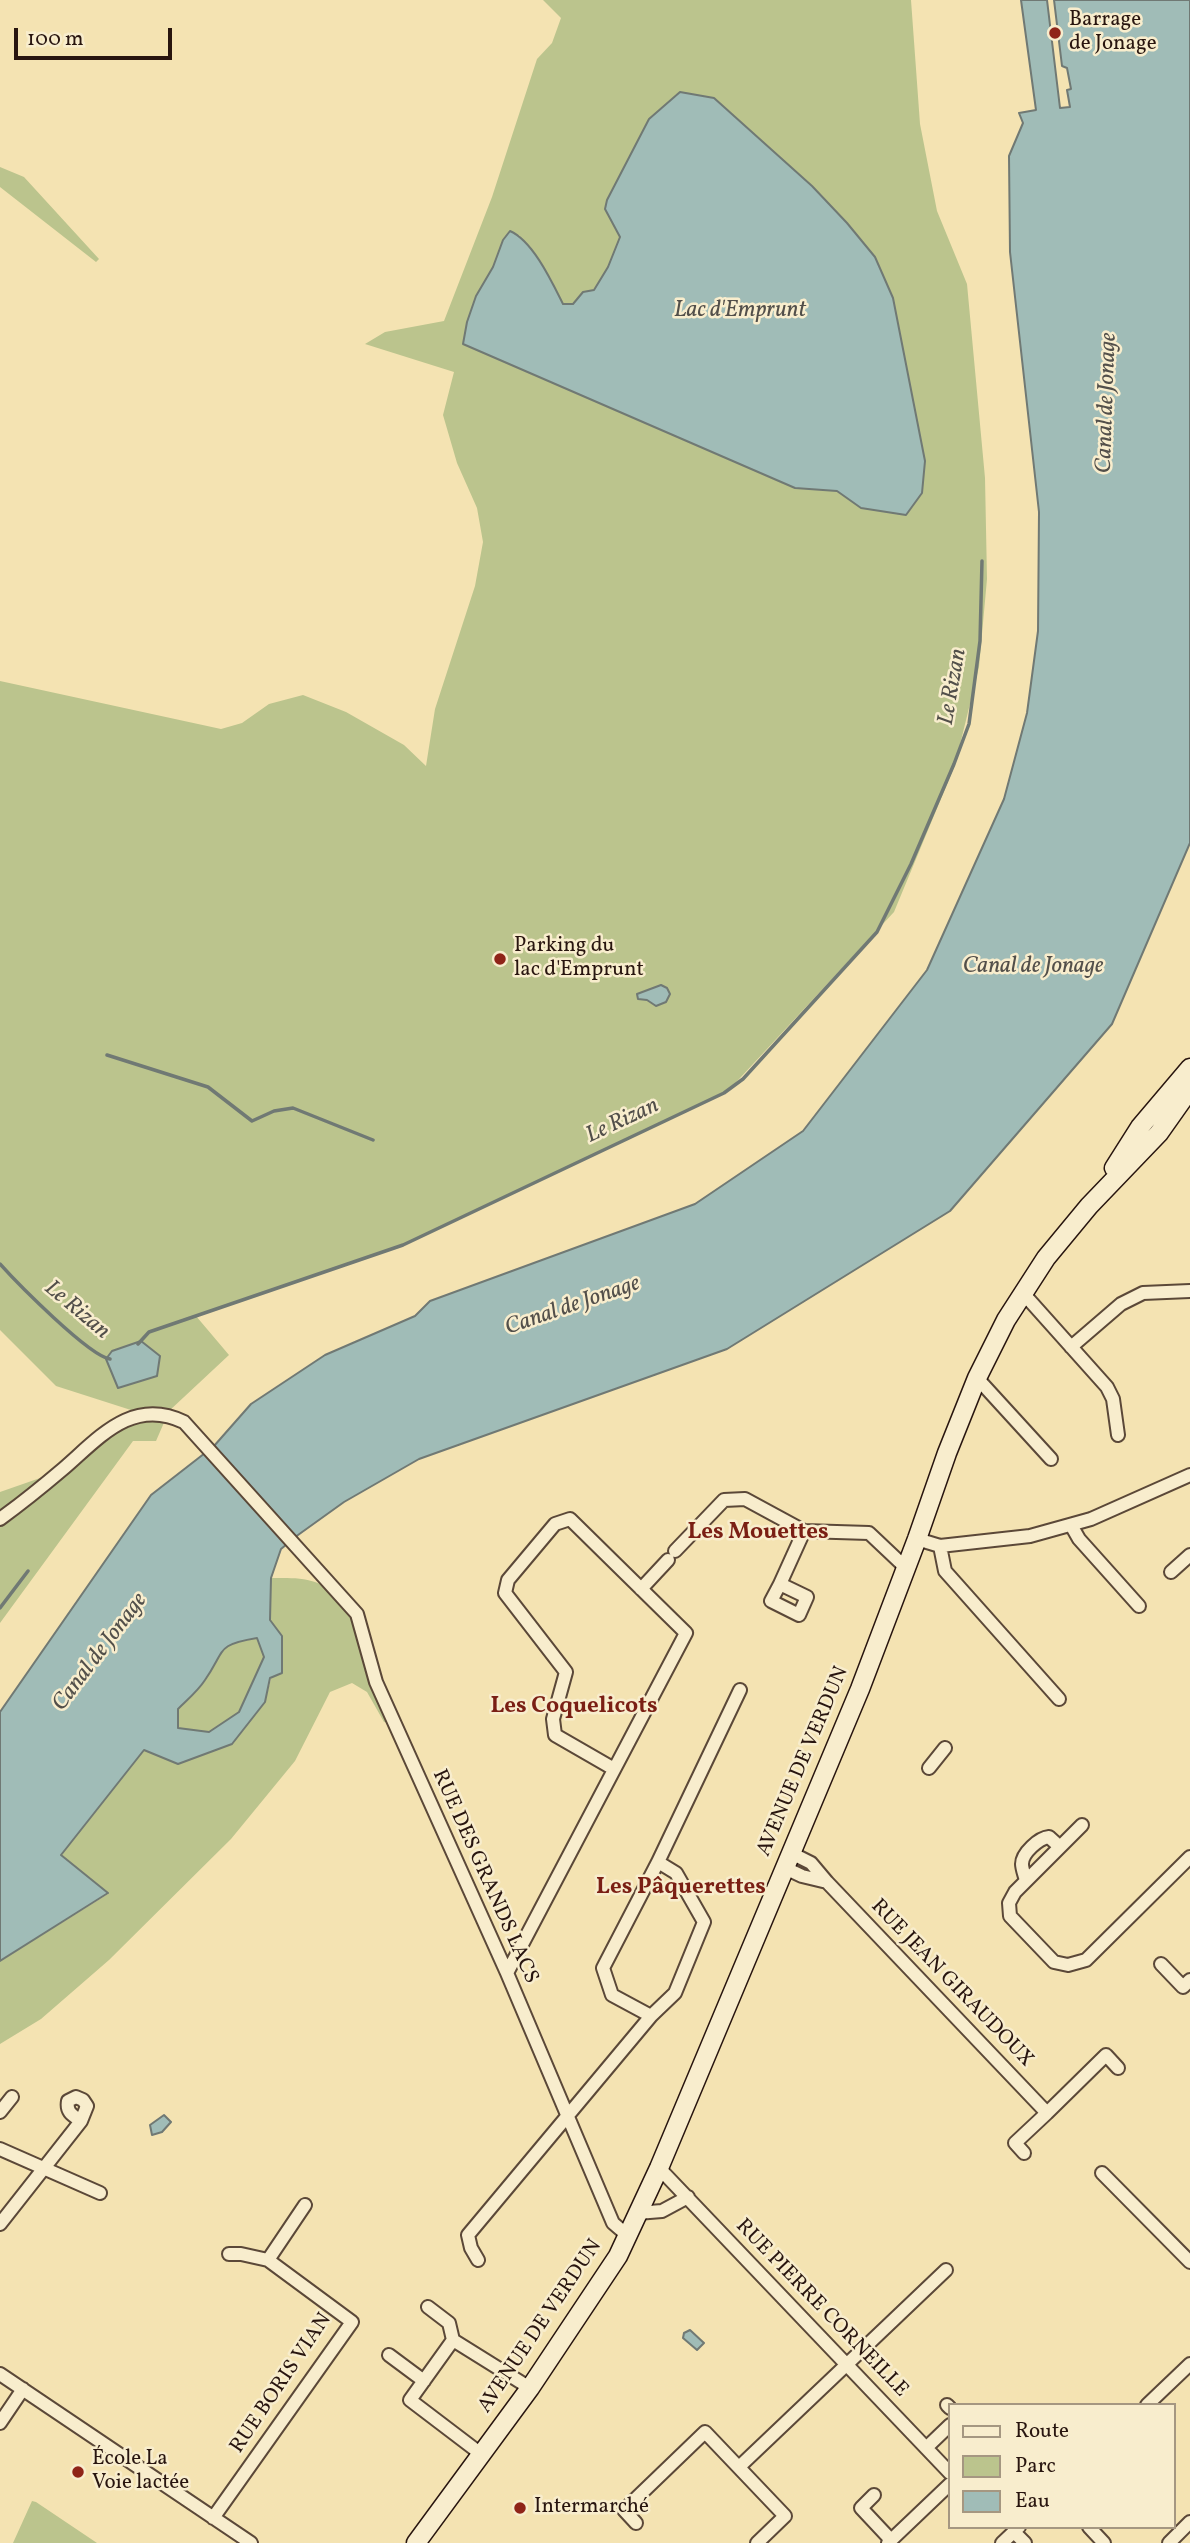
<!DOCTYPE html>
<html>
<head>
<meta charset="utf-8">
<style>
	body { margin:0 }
	#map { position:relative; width:1190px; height:2543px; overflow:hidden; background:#f4e3b2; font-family:Vollkorn,serif }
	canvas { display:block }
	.legend { position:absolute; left:948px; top:2403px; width:228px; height:126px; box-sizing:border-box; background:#f8edcd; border:2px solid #a59781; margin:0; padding:9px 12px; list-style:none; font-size:21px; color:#28150f }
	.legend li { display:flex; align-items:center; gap:14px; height:35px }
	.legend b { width:35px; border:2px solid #a59781 }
	.scale { position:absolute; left:14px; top:28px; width:158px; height:32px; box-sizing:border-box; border:4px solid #28150f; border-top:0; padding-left:9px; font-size:21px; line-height:24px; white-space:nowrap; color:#28150f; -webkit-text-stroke:5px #f8edcd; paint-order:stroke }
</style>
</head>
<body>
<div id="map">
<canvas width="1190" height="2543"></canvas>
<ul class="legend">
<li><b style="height:9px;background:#f8edcd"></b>Route</li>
<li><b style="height:19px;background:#bbc48d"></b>Parc</li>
<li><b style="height:19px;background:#a0bcb7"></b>Eau</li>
</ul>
<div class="scale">100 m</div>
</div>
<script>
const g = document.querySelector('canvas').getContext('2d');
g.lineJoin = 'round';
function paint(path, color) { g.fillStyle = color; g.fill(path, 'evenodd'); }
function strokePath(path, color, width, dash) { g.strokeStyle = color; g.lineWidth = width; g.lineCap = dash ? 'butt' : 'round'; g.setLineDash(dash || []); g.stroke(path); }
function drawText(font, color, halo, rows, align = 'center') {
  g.font = font + ' Vollkorn,serif'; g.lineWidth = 5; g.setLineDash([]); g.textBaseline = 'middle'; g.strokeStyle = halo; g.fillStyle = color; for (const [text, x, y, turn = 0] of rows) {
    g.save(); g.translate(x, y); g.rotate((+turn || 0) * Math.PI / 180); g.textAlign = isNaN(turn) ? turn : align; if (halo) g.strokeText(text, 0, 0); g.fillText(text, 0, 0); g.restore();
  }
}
const green = new Path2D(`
	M543,0H911L920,124L937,211L967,284L985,478L987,579L979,667L955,765L894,912L728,1091L401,1246L196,1316L229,1355L169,1411L156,1441H133L0,1623V1492L43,1477L102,1427L134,1411L56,1386L0,1330V681L221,729L242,723L269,704L303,695L346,712L404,745L426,766L435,709L475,586L483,542L477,508L457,463L443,415L454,372L365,344L385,332L444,321L492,197L537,59L552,43L561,18ZM714,98L812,186L847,223L875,257L893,298L925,461L862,508L837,491L795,488L463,344L476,296L493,267L503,240L519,235L550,277L563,304H573L583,292L594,290L608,267L620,237L605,209Z
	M0,167L24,177L99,259L96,262L0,187Z
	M271,1578C284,1578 302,1577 315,1582C356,1596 377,1685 391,1723L384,1722L367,1692L352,1683L330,1692L295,1761L231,1839L109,1960L41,2019L0,2044V1961L108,1894L61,1855L144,1749L178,1764L265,1702L282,1636L270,1620Z
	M257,1638L264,1657L239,1712L209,1732L178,1728V1709C187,1700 198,1691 205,1681C226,1650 214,1645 257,1638Z
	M32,2501L36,2502L97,2543H13Z`);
const water = new Path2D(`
	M1021,0H1047L1060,108L1070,107L1067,90L1071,89L1067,68L1062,66L1054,0H1190V843L1112,1024L950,1211L727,1349L419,1459L344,1502L298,1535L281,1549L271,1578L270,1620L282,1636V1673L270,1678L265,1702L232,1744L178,1764L144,1750L61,1855L108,1893L0,1961V1712L151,1495L214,1446L251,1404L325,1355L415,1316L430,1301L695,1204L803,1131L927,970L1004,799L1027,713L1038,631L1039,512L1010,252L1009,156L1023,123L1019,113L1036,110ZM257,1638L264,1657L239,1712L209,1732L178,1728V1709C187,1700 198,1691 205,1680C226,1650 215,1645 257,1638Z
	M680,92L714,98L812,186L847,223L875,257L893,298L925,461L922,493L906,515L861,508L837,491L795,488L463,344L467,322L476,296L493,267L503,240L510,231C533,241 552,282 563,304H573L583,292L594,290L608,267L620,237L605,209L607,200L649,119Z
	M661,985L667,988L670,994L666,1002L656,1006L647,1000L638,999L637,994Z
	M141,1341L160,1356L157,1376L118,1388L106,1359L112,1351Z
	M164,2115L171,2122L162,2132L152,2135L150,2125Z
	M690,2330L704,2343L697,2350L683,2338L684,2333Z`);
const stream = new Path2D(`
	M107,1055L208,1087L252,1121L274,1111L293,1108L373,1140
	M0,1264C17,1283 89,1356 110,1359
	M138,1344L149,1332L403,1245L724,1093L743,1079L877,932L911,864L954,764L969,724L980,641L982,561
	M0,1608L28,1571`);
const minor = new Path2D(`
	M1023,1293L1107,1387L1113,1399L1118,1435
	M1071,1347L1121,1304L1143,1293L1190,1291
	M977,1378L1051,1459
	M0,1519C22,1503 43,1486 63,1469C99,1438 132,1397 184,1422L357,1614L376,1682L507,1973L613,2223L627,2235
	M1071,1525L1079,1539L1139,1606
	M917,1539L940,1546L1030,1536L1091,1519L1190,1475
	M940,1546L945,1571L1059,1699
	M675,1551L724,1500L745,1499L804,1531L869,1533L905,1567
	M1171,1572L1190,1555
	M780,1584L771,1601L799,1615L807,1597L780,1584L804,1531
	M641,1589L668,1560
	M929,1768L945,1748
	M1082,1825L1015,1892L1009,1903L1010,1916L1054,1962L1068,1965L1086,1960L1190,1857
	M791,1853L811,1863L827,1882
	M785,1868L802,1876L827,1882L1047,2113L1015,2143L1024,2153
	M1026,1881C1025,1876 1022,1869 1022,1864C1022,1853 1039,1838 1049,1837L1060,1847
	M1161,1964L1183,1987L1190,1980
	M507,1973L686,1633L570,1519L555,1524L508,1580L505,1593L566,1672L553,1719L555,1735L614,1769
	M651,2016L612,1995L603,1968L658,1862L740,1690
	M0,2112L12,2097
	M1047,2113L1106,2055L1118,2068
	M0,2149L100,2193
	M659,2168L950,2473
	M1102,2173L1190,2262
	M637,2213L662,2211L688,2197
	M0,2224L81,2121L87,2106L83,2100L76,2097L68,2101C66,2112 72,2115 81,2121
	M229,2254H241L268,2260
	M478,2260L471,2248L468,2235L651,2016L675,1993L704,1922L676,1873L658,1862
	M428,2307L449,2323L453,2340
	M389,2355L424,2381
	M0,2374L251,2543
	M947,2405L950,2408
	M1147,2405L1190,2364
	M0,2423L23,2389
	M926,2448L950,2425
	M481,2454L410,2400L453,2340L530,2388
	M739,2467L946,2270
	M874,2495L861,2508L891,2540
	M213,2518L352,2322L268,2260L305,2205
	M636,2523L624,2510L705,2432L785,2516L757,2543
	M1089,2527L1104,2543
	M1014,2532L1025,2543
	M888,2543L950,2484
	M1002,2543L1019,2527
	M1169,2543L1190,2522`);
const secondary = new Path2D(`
	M1114,1168L1140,1127L1190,1068
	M416,2543L530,2388L618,2256L659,2168L860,1689L917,1539L947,1453L977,1378L1006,1320L1046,1258L1089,1206L1159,1133L1190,1089`);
const markers = [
	[1055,33,7,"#8f2418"],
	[500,959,7,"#8f2418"],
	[78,2472,7,"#8f2418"],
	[520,2508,7,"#8f2418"]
];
const poiNames = [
	["Barrage",1069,21],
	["de Jonage",1069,45],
	["Parking du",514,947],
	["lac d'Emprunt",514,971],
	["École La",92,2460],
	["Voie lactée",92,2484],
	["Intermarché",534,2508]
];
const streetNames = [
	["AVENUE DE VERDUN",804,1762,-67],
	["RUE DES GRANDS LACS",484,1877,66],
	["RUE JEAN GIRAUDOUX",951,1984,46],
	["RUE PIERRE CORNEILLE",821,2309,46],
	["AVENUE DE VERDUN",541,2327,-56],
	["RUE BORIS VIAN",282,2384,-56]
];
const waterNames = [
	["Lac d'Emprunt",740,312],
	["Canal de Jonage",1108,403,-88],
	["Le Rizan",954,687,-80],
	["Canal de Jonage",1033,968],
	["Le Rizan",623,1122,-25],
	["Canal de Jonage",573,1307,-19],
	["Le Rizan",76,1311,40],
	["Canal de Jonage",101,1653,-53]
];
const neighbourhoodNames = [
	["Les Mouettes",758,1534],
	["Les Coquelicots",574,1708],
	["Les Pâquerettes",681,1889]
];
paint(green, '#bbc48d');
paint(water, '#a0bcb7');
strokePath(water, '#707974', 2);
strokePath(stream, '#707974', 3.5);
strokePath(minor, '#5b4838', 16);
strokePath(secondary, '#28150f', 21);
strokePath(minor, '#f8edcd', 12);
strokePath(secondary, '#f8edcd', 18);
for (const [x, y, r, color] of markers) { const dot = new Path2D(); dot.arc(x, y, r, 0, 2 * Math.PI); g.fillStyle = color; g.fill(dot); strokePath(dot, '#f8edcd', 2.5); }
drawText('21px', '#28150f', '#f8edcd', poiNames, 'left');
drawText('21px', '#28150f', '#f8edcd', streetNames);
drawText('italic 23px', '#524f4a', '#f8edcd', waterNames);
drawText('bold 23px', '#7a1f14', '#f8edcd', neighbourhoodNames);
</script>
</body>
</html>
